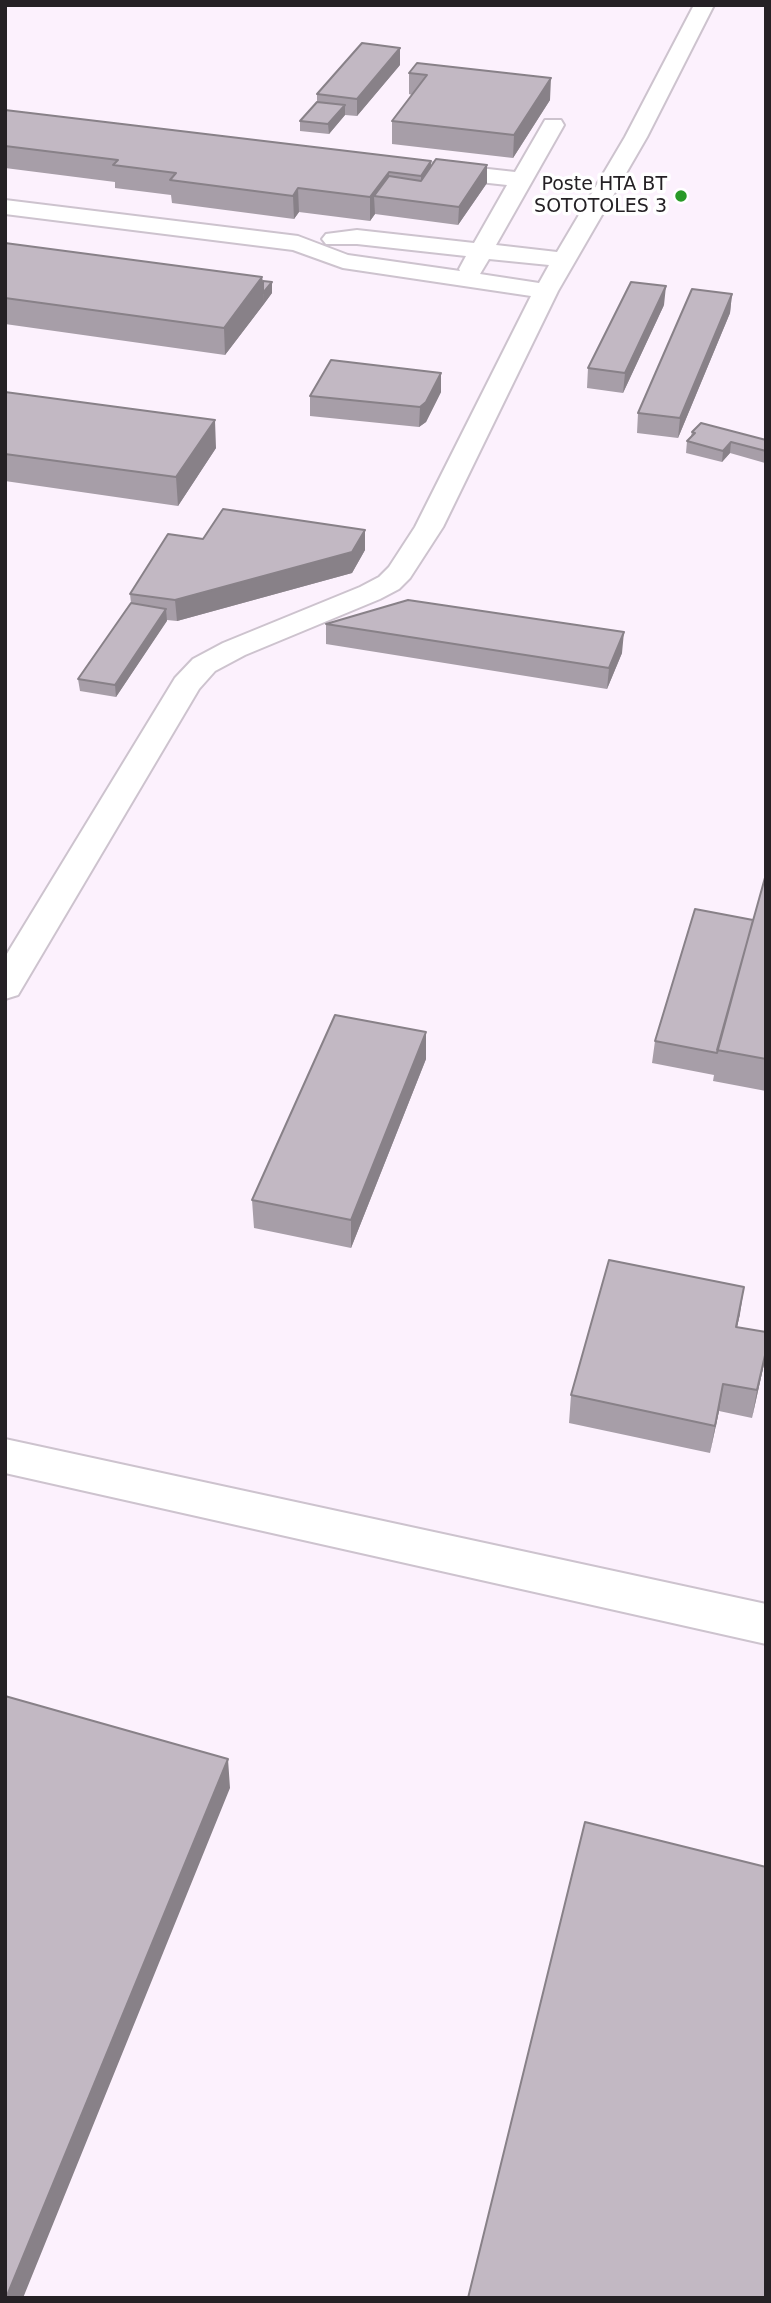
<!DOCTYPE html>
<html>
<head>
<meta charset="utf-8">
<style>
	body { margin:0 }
	#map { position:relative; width:771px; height:2303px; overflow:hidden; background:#fcf1fd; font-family:"DejaVu Sans",sans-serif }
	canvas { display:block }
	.frame { position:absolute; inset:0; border:7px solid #252125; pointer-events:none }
</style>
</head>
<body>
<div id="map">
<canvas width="771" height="2303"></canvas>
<div class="frame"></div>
</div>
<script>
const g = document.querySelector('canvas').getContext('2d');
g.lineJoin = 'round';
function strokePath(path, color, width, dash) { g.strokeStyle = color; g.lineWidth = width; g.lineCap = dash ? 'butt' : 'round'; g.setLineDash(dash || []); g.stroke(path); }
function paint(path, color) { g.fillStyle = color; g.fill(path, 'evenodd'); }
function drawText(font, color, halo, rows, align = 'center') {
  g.font = font + ' "DejaVu Sans",sans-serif'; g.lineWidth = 7; g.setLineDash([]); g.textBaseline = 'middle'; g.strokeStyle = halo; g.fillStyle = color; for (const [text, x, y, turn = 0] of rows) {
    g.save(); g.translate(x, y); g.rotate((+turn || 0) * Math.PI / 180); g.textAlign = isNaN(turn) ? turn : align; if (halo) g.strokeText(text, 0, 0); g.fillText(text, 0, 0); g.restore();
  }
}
const minor = new Path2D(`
	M694,5H714L647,137L558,291L443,527L410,578L399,589L380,599L245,655L215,671L199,689L18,995L5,999V957L175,678L193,659L223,643L360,587L379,577L389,567L415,527L531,296L343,268L293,250L5,214V200L298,236L348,255L460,271L459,269L466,256L357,244H326L322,239L326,234L357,230L474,243L507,185L434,177L426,175L423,170L426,165L434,163L515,172L545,120H561L564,125L496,245L557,252L625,137ZM489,259L549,265L539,283L480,274Z
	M5,1439L766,1604V1644L5,1473Z`);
const wall = new Path2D(`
	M417,63L550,100L513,158L392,144V121L412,95L409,94V73Z
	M400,65L357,116L345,115L329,134L300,131V121L317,102V94Z
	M5,110L431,166L487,165V183L458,225L375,214L370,221L299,212L294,219L172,203L171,195L115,188V182L5,168Z
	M5,243L262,277L263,281L272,293L225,355L5,324Z
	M732,294L730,313L678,438L637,433L638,413Z
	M664,305L623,393L587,388L588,368Z
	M5,392L216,448L178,506L5,481Z
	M441,392L426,422L419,427L310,416V396Z
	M692,432L766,440V462L765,463L730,453L722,462L686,453L687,441L691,436Z
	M203,539L365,550L352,573L177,621L167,620L116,697L80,691L78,679L131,603L130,594Z
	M326,624L622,653L607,689L326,644Z
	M766,874V1091L713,1081L714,1075L652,1063L655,1041L753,920Z
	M426,1032V1059L351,1248L254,1228L252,1200Z
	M740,1314L737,1327L766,1355L752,1418L719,1411L710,1453L569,1423L571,1395Z`);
const shadedWall = new Path2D(`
	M400,48V65L357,116V99Z
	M551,78L550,100L513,158L514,135Z
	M345,105V115L329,134L328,124Z
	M431,161V184L421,199V176Z
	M487,165V183L458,225L459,207Z
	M389,172V195L374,196L375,214L370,221V197Z
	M298,188L299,212L294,219L293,196Z
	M262,277L264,304L225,355L224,328Z
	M272,282V293L264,304L263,293Z
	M666,286L664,305L623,393L625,373Z
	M732,294L730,313L678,438L680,418Z
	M441,373V392L426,422L419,427L420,407Z
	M215,420L216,448L178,506L176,477Z
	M731,442L730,453L722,462L723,451Z
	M365,530V550L352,573L177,621L175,600Z
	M166,609L167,621L116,697L115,685Z
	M624,632L622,653L607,689L609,668Z
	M426,1032V1059L351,1248V1220Z
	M744,1287L740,1314L731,1354L736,1327Z
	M766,1351V1355L752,1418L757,1390Z
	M723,1384L719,1411L710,1453L715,1426Z
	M228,1759L230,1788L23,2298H6Z`);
const building = new Path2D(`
	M362,43L400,48L357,99L317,94Z
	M417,63L551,78L514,135L392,121L427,75L409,73Z
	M317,102L345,105L328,124L300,121Z
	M5,110L431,161L421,176L389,172L370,197L298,188L293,196L170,180L176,173L113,165L118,160L5,146Z
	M436,159L487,165L459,207L374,196L389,176L421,181Z
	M5,243L262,277L224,328L5,298Z
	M263,281L272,282L263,293Z
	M631,282L666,286L625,373L588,368Z
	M692,289L732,294L680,418L638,413Z
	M331,360L441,373L426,402L420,407L310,396Z
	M5,392L215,420L176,477L5,454Z
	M701,423L766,440V451L731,442L723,451L687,441L695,433L692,432Z
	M223,509L365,530L352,552L175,600L130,594L168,534L203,539Z
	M408,600L624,632L609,668L326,624Z
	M131,603L166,609L115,685L78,679Z
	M766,874V1059L717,1050Z
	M695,909L753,920L717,1053L655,1041Z
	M335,1015L426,1032L351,1220L252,1200Z
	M609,1260L744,1287L736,1327L766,1332V1351L757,1390L723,1384L715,1426L571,1395Z
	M5,1696L228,1759L6,2298H5Z
	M585,1822L766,1867V2298H468Z`);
const markers = [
	[681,196,7,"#289927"]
];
const farPoinames = [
	["Poste HTA BT",667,185],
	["SOTOTOLES 3",667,207]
];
strokePath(minor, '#cdc3ce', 4);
paint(minor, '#fff');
paint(wall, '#a79ea8');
paint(shadedWall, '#888188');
paint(building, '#c2b8c3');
strokePath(building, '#888188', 2);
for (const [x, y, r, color] of markers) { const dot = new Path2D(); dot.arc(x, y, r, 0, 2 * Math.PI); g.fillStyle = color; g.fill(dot); strokePath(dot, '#fff', 2.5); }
drawText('19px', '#252125', '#fff', farPoinames, 'right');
</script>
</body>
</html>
